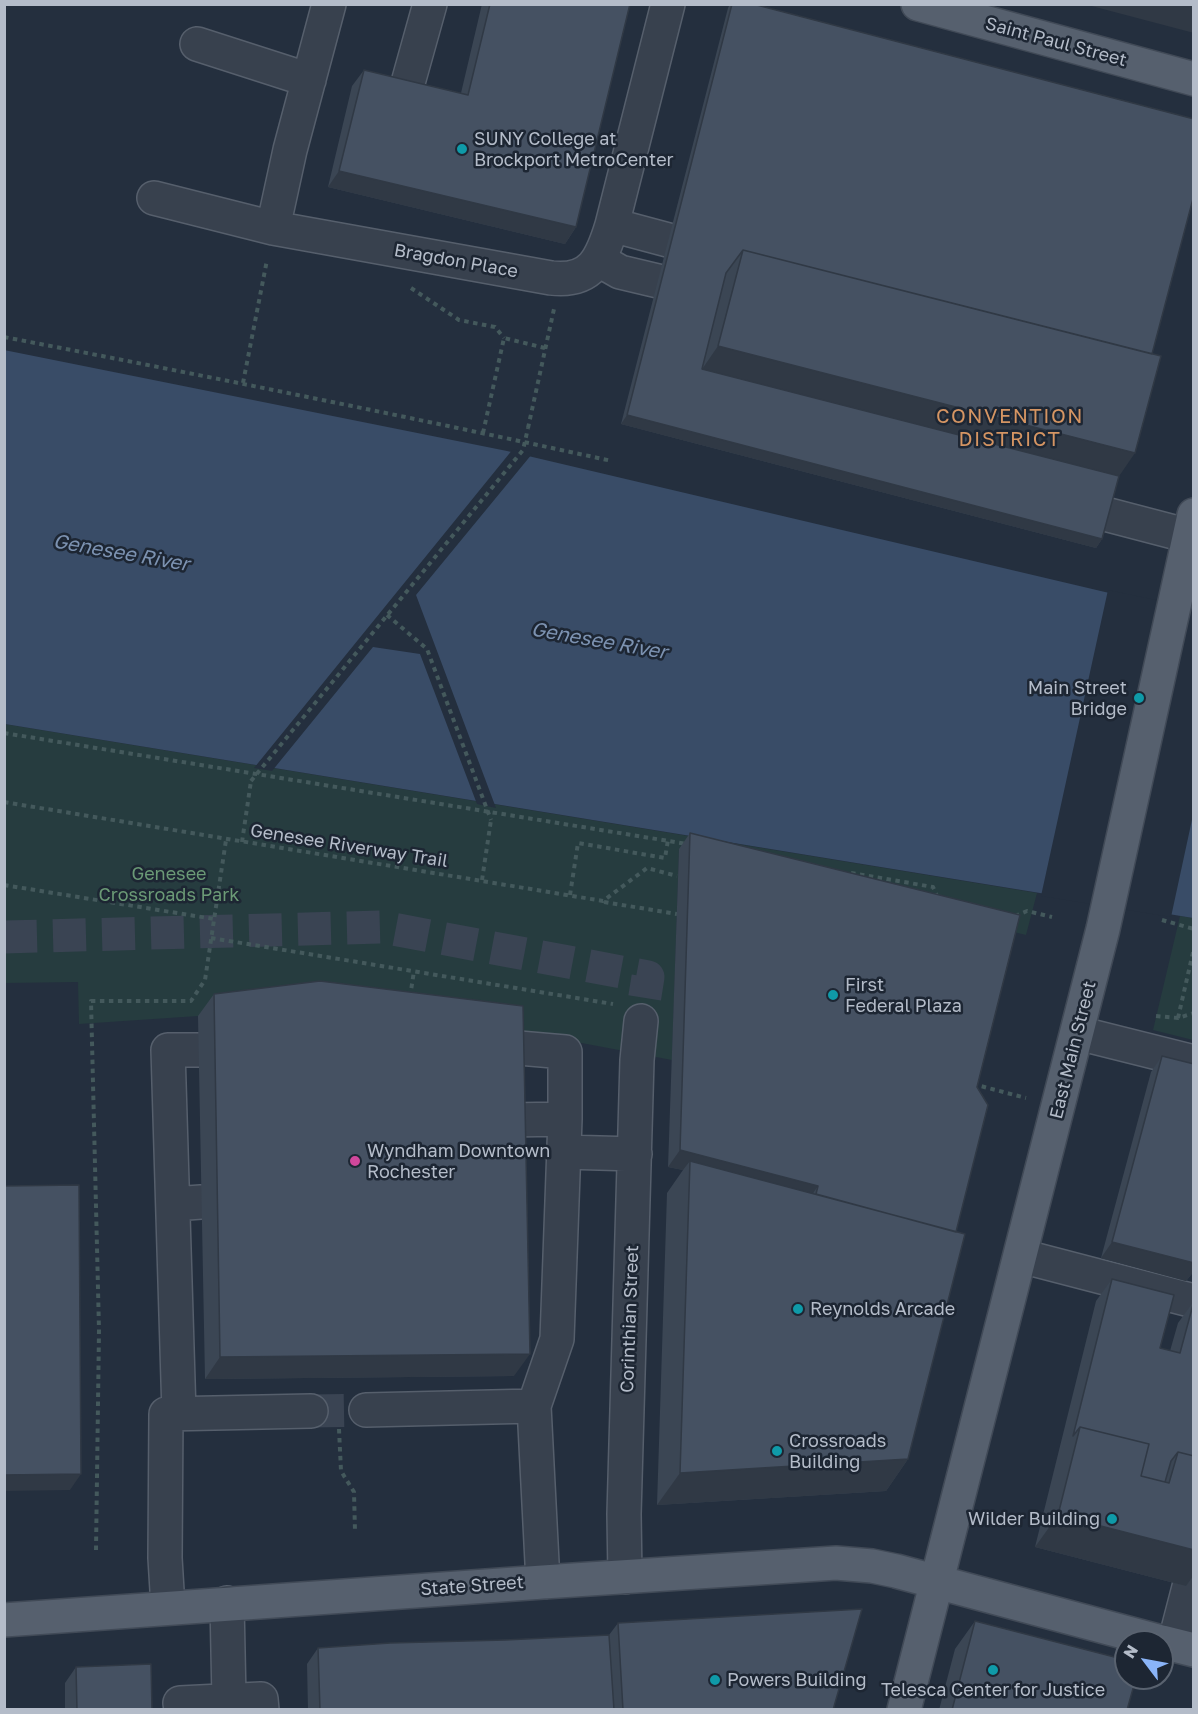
<!DOCTYPE html>
<html>
<head>
<meta charset="utf-8">
<style>
	body { margin:0 }
	#map { position:relative; width:1198px; height:1714px; overflow:hidden; background:#242f3e; font-family:"Golos Text",sans-serif }
	canvas { display:block }
	.frame { position:absolute; inset:0; border:6px solid #b4bcc9; pointer-events:none }
	.north { position:absolute; left:1114px; top:1630px; width:60px; height:60px; box-sizing:border-box; background:#1d2633; border:2px solid #59626f; border-radius:50%; rotate:302deg; font-size:16px; font-weight:700; line-height:24px; text-align:center; color:#b4bcc9 }
	.north::after { content:''; display:block; margin:auto; width:21px; height:27px; background:#8ab4f8; clip-path:polygon(50% 0,100% 100%,50% 72%,0 100%) }
</style>
</head>
<body>
<div id="map">
<canvas width="1198" height="1714"></canvas>
<div class="frame"></div>
<div class="north">N</div>
</div>
<script>
const g = document.querySelector('canvas').getContext('2d');
g.lineJoin = 'round';
function paint(path, color) { g.fillStyle = color; g.fill(path, 'evenodd'); }
function strokePath(path, color, width, dash) { g.strokeStyle = color; g.lineWidth = width; g.lineCap = dash ? 'butt' : 'round'; g.setLineDash(dash || []); g.stroke(path); }
function drawText(font, color, halo, rows, align = 'center') {
  g.font = font + ' "Golos Text",sans-serif'; g.lineWidth = 5; g.setLineDash([]); g.textBaseline = 'middle'; g.strokeStyle = halo; g.fillStyle = color; for (const [text, x, y, turn = 0] of rows) {
    g.save(); g.translate(x, y); g.rotate((+turn || 0) * Math.PI / 180); g.textAlign = isNaN(turn) ? turn : align; if (halo) g.strokeText(text, 0, 0); g.fillText(text, 0, 0); g.restore();
  }
}
const green = new Path2D(`
	M4,724L1037,893L1026,935L679,849L672,1060L507,1029L198,1016L79,1024L78,982L5,983Z
	M1180,916L1193,918V1040L1153,1030Z`);
const water = new Path2D(`
	M4,350L507,451L1105,592L1193,611V918L5,724Z`);
const pier = new Path2D(`
	M513,449L532,454L416,595L496,808L477,804L420,654L373,647L272,771L254,768Z
	M1108,590L1194,608L1193,815L1171,917L1041,896Z`);
const minorTunnel = new Path2D(`
	M4,937L382,927L648,977L641,1021
	M311,1411L366,1410`);
const path = new Path2D(`
	M411,288L459,320L495,327L504,338
	M4,337C207,376 410,417 612,461
	M243,383L267,260
	M528,428L554,309
	M483,433L504,338L545,348
	M4,733L687,844
	M4,802L603,901L647,868L677,876
	M242,842L251,781
	M851,873L933,887L938,898
	M482,880L491,820
	M4,885L214,919
	M570,895L578,843L665,858L668,840
	M604,902L677,914
	M1015,916L1027,911L1052,917
	M1162,920L1194,929
	M211,938L613,1004
	M410,997L414,971
	M1156,1016L1178,1018L1194,1013
	M1178,1018L1194,948
	M973,1084L1026,1098
	M339,1429L341,1471L354,1492L355,1531
	M96,1550L99,1330L91,1001H191L205,980L226,840`);
const minor = new Path2D(`
	M197,44L309,80
	M406,90L430,4
	M154,198L273,228L551,278C592,283 602,258 612,225L668,4
	M612,225L668,240
	M273,228L290,150L329,4
	M599,260L620,272L658,281
	M1105,514L1189,536
	M1078,1033L1194,1062
	M507,1047L565,1052V1119L557,1339L534,1406
	M509,1120L565,1119
	M564,1152L635,1154
	M173,1204L201,1202
	M1021,1256L1194,1301
	M366,1410L534,1406L543,1582
	M179,1414L168,1050H199
	M625,1577L624,1514L637,1060L641,1021
	M227,1603L229,1700
	M168,1607L165,1558L166,1414L311,1411
	M1174,1645L1194,1568
	M181,1710L180,1703L261,1699L262,1710`);
const major = new Path2D(`
	M918,4L1194,79
	M4,1620L543,1582L836,1563L872,1566L896,1571L1161,1642
	M1162,1642L1194,1650
	M904,1710L1103,929L1194,515`);
const pathBridge = new Path2D(`
	M387,615L427,649L491,820
	M251,781L523,450L528,428`);
const wall = new Path2D(`
	M482,4H630L576,227L565,244L328,187L352,86L364,70L461,93Z
	M730,4H753L1102,539L1096,548L621,424L728,8Z
	M690,833L977,1087L956,1232L908,1459L886,1491L657,1505L667,1193L683,1170L668,1167L679,849Z
	M214,994L514,1376L205,1379L198,1016Z
	M1162,1056L1194,1064V1271L1186,1281L1101,1258L1151,1072Z
	M1112,1279L1160,1348L1170,1351L1178,1323L1194,1301V1575L1186,1586L1035,1547L1096,1301Z
	M975,1621L1127,1710H939L955,1649Z
	M618,1623L833,1710H308L307,1664L318,1648L609,1635Z
	M76,1667L152,1710H65V1683Z`);
const shadedWall = new Path2D(`
	M1084,4H1194V33Z
	M339,171L576,227L565,244L328,187Z
	M718,346L1135,453L1113,485L696,378Z
	M627,415L1102,539L1096,548L621,424Z
	M680,1150L818,1186L807,1202L690,1161L683,1170L668,1167Z
	M1112,1242L1194,1263V1271L1186,1281L1101,1258Z
	M530,1354L514,1376L205,1379L220,1357Z
	M908,1459L886,1491L657,1505L680,1473Z
	M81,1474L70,1490L4,1491V1475Z
	M1058,1515L1194,1550V1575L1186,1586L1035,1547Z`);
const building = new Path2D(`
	M490,4H630L576,227L339,171L364,70L468,95Z
	M732,4H753L1194,119V195L1152,354L743,250L726,273L702,369L1119,476L1102,539L627,415Z
	M743,250L1161,356L1135,453L718,346Z
	M690,833L1020,915L977,1087L988,1105L956,1232L816,1194L818,1186L680,1150Z
	M320,981L523,1006L530,1354L220,1357L214,994Z
	M1162,1056L1194,1064V1263L1112,1242Z
	M690,1161L965,1234L908,1459L680,1473Z
	M79,1185L81,1474L4,1475V1186Z
	M1112,1279L1174,1295L1160,1348L1180,1353L1194,1301V1456L1178,1452L1171,1461L1165,1482L1141,1476L1149,1444L1080,1427L1073,1436Z
	M1080,1427L1149,1444L1141,1476L1169,1483L1178,1452L1194,1456V1550L1058,1515Z
	M862,1609L833,1710H623L618,1623Z
	M975,1621L1126,1660V1678H1136L1127,1710H952Z
	M609,1635L614,1710H320L318,1648L390,1643L505,1640Z
	M151,1664L152,1710H77L76,1667Z`);
const markers = [
	[462,149,6,"#0f9aa8"],
	[1139,698,6,"#0f9aa8"],
	[833,995,6,"#0f9aa8"],
	[355,1161,6,"#d1479c"],
	[798,1309,6,"#0f9aa8"],
	[777,1451,6,"#0f9aa8"],
	[1112,1519,6,"#0f9aa8"],
	[993,1670,6,"#0f9aa8"],
	[715,1680,6,"#0f9aa8"]
];
const streetNames = [
	["Saint Paul Street",1056,42,15],
	["Bragdon Place",456,261,10],
	["Genesee Riverway Trail",349,846,9],
	["East Main Street",1073,1050,-76],
	["Corinthian Street",630,1319,-88],
	["State Street",472,1586,-4]
];
const poiNames = [
	["SUNY College at",474,139],
	["Brockport MetroCenter",474,160],
	["Main Street",1127,688,"right"],
	["Bridge",1127,709,"right"],
	["First",845,985],
	["Federal Plaza",845,1006],
	["Wyndham Downtown",367,1151],
	["Rochester",367,1172],
	["Reynolds Arcade",810,1309],
	["Crossroads",789,1441],
	["Building",789,1462],
	["Wilder Building",1100,1519,"right"],
	["Powers Building",727,1680],
	["Telesca Center for Justice",993,1690,"center"]
];
const parkNames = [
	["Genesee",169,874],
	["Crossroads Park",169,895]
];
const neighbourhoodNames = [
	["CONVENTION",1010,417],
	["DISTRICT",1010,440]
];
const waterNames = [
	["Genesee River",121,553,10],
	["Genesee River",599,641,10]
];
paint(green, '#263c3f');
paint(water, '#394c67');
paint(pier, '#242f3e');
strokePath(minorTunnel, '#3a4453', 33, [33, 16]);
strokePath(minor, '#565f6c', 36);
strokePath(major, '#414a57', 36);
strokePath(path, '#44595c', 4, [4.5, 4.5]);
strokePath(minor, '#38414e', 33);
strokePath(major, '#56606e', 33);
strokePath(pathBridge, '#44595c', 4, [4.5, 4.5]);
paint(wall, '#3b4654');
paint(shadedWall, '#303945');
paint(building, '#455162');
strokePath(building, '#303945', 1.5);
for (const [x, y, r, color] of markers) { const dot = new Path2D(); dot.arc(x, y, r, 0, 2 * Math.PI); g.fillStyle = color; g.fill(dot); strokePath(dot, '#1d2633', 2); }
drawText('18px', '#b4bcc9', '#1d2633', streetNames);
drawText('18px', '#b4bcc9', '#1d2633', poiNames, 'left');
drawText('18px', '#6b9a76', '#1d2633', parkNames);
g.letterSpacing = '1.5px';
drawText('20px', '#d59563', '#1d2633', neighbourhoodNames);
g.letterSpacing = '0px';
drawText('italic 20px', '#7c92b1', '#1d2633', waterNames);
</script>
</body>
</html>
